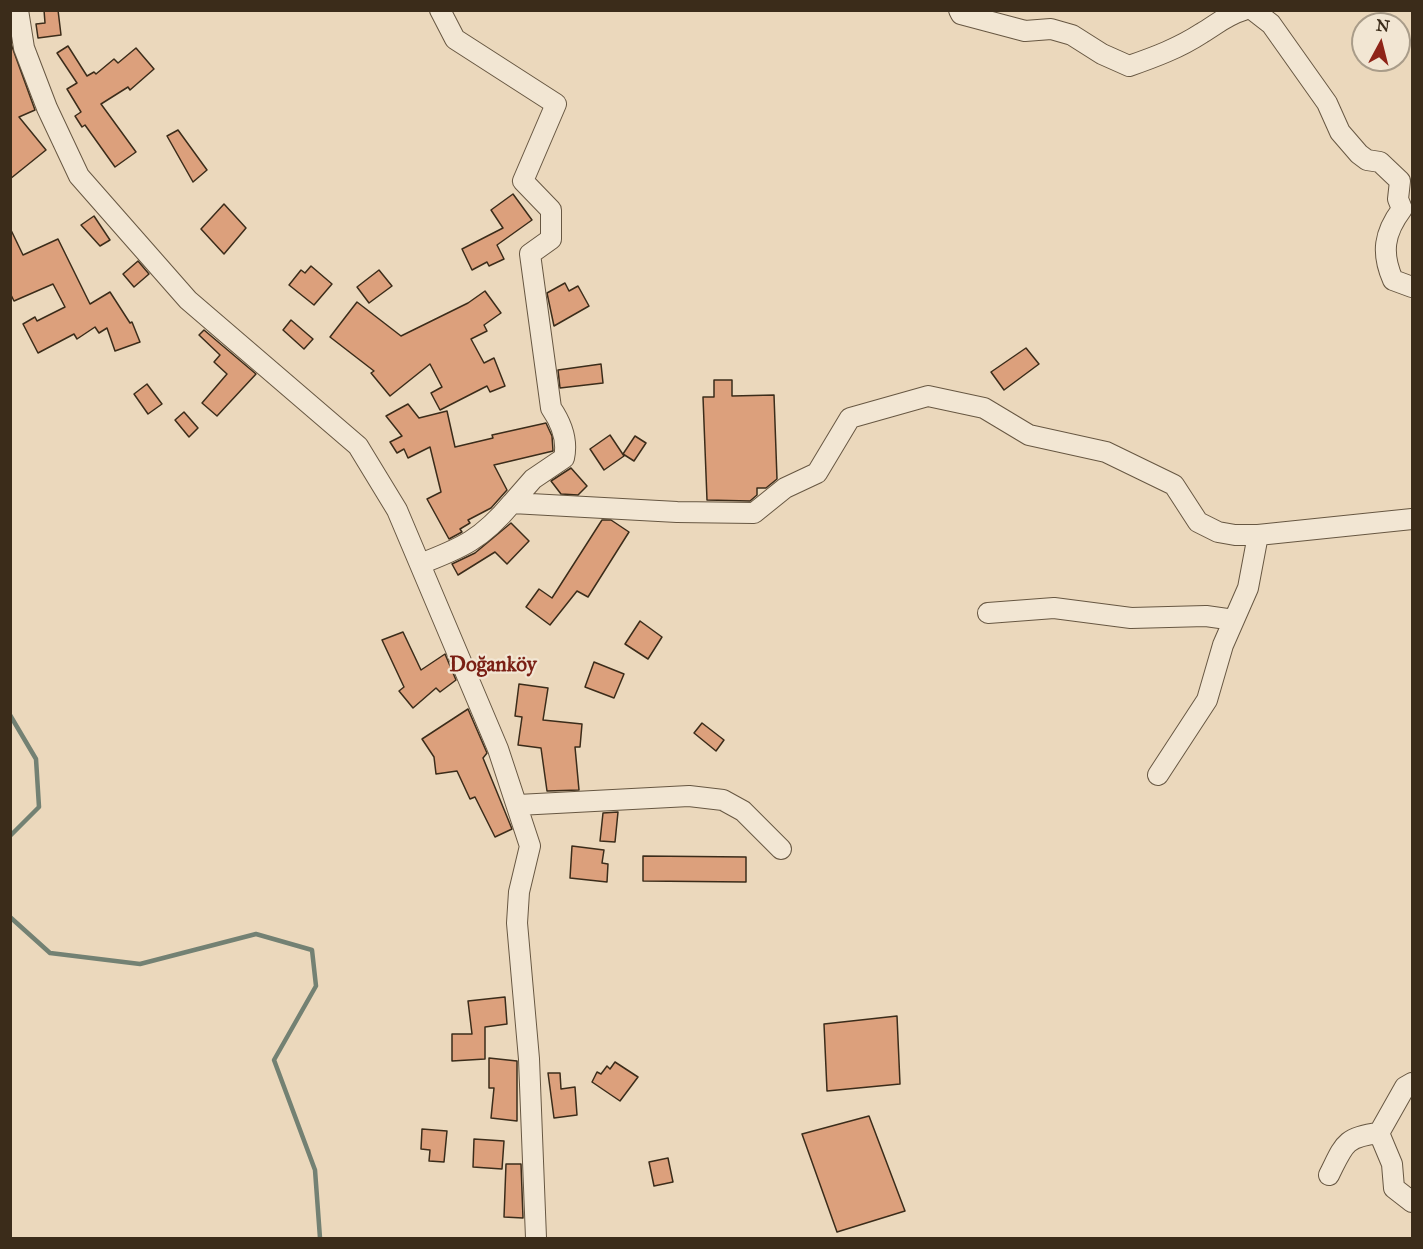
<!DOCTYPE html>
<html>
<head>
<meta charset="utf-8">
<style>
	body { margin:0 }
	#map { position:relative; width:1423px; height:1249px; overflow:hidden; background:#ebd8bc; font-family:"IM FELL Great Primer",serif }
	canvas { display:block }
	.frame { position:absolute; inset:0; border:12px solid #3b2c1a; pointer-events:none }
	.north { position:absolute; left:1351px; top:12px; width:60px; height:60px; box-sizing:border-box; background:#f2e6d3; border:2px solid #a99c89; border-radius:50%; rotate:7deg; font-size:16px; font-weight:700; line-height:24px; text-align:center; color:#3b2c1a }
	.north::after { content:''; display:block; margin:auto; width:21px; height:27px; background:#8f2418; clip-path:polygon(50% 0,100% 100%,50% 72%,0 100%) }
</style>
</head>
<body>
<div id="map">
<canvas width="1423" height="1249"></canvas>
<div class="frame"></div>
<div class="north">N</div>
</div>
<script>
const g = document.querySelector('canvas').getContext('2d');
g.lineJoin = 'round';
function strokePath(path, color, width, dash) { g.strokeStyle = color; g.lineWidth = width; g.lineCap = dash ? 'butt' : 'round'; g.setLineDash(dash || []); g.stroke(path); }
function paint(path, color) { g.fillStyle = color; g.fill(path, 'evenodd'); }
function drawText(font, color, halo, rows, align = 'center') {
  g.font = font + ' "IM FELL Great Primer",serif'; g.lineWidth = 4.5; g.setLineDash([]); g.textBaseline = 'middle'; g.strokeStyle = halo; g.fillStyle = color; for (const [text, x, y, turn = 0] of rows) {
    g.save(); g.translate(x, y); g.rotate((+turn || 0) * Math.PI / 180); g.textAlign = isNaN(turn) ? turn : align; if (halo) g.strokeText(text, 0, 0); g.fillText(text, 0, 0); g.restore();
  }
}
const stream = new Path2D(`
	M10,715L36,759L39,807L10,836
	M10,917L50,953L140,964L256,934L312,950L316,986L274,1060L315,1170L320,1238`);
const building = new Path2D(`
	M44,10H58L61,35L38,38L36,24L45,23Z
	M10,41L35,110L19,117L46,150L10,179Z
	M68,46L87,76L94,72L96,74L114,59L118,63L136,48L154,69L130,90L128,87L101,104L136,152L115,167L85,125L82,127L75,116L81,112L67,89L77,83L57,53Z
	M178,130L207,170L193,182L167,136Z
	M513,194L532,220L497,245L504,259L489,266L487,262L472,270L462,249L503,228L491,210Z
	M224,204L246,228L224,254L201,229Z
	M94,216L110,240L100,246L81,225Z
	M10,228L23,255L58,239L90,304L110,292L130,323L132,322L140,342L115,351L107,328L99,333L95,327L77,339L74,334L38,353L23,324L35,317L37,321L65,307L53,284L14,301L10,293Z
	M138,261L149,274L134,287L123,274Z
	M311,266L332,284L314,305L289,285L301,270L305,273Z
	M379,270L392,286L369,303L357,287Z
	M565,283L569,291L578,286L589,306L554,326L547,293Z
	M485,291L501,313L484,325L487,331L471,339L484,363L494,358L505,386L490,392L487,386L440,410L431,393L442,387L430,364L390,396L371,373L374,371L330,337L357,302L401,336L468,303Z
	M291,320L313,339L304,349L283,330Z
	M204,330L256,374L217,416L202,403L227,374L214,362L220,355L199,335Z
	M1026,348L1039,364L1004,390L991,372Z
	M601,364L603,383L560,388L558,370Z
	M714,380H732V396L774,395L777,479L766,488H757V495L750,501L707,500L703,397H714Z
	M147,384L162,404L148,414L134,394Z
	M408,404L419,418L447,411L455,447L493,438L492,435L546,423L552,436L553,451L494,465L507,490L491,508L468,520L470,523L460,529L462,532L449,539L427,499L441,492L430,447L408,458L404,449L397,453L390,442L402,436L386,416Z
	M184,412L198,428L189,437L175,420Z
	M610,435L624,456L604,470L590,449Z
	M635,436L646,443L634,461L623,454Z
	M571,468L587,486L578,495L561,494L551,481Z
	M602,520H611L629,532L588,597L577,591L550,625L526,607L539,589L552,598Z
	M511,523L529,541L507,564L495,552L458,575L452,564L475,553Z
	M640,621L662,637L648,659L625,644Z
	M403,632L421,670L445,654L456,680L440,692L436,688L413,708L399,691L404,687L382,640Z
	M594,662L624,674L614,698L585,687Z
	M519,684L548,688L543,720L582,724L580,747H575L579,790L547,791L541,748L518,745L522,717L515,716Z
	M468,709L487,753L483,758L512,829L495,837L475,797L470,799L457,771L436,774L434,757L422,739Z
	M702,723L724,740L716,751L694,733Z
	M618,812L615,842L600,841L603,813Z
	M572,846L604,850L602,863L608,864L607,882L570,878Z
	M643,856L746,857V882L643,881Z
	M505,997L507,1024L485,1027V1059L452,1061V1034H472L468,1001Z
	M897,1016L900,1084L827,1091L824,1024Z
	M489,1058L517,1061V1121L491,1118L494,1088H489Z
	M615,1062L638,1077L620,1101L592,1082L597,1072L601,1074L607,1066L610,1069Z
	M548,1073H560L561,1089L575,1087L577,1115L554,1118Z
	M869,1116L905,1211L837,1232L802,1134Z
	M422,1129L447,1131L444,1162L429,1161L430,1150L421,1149Z
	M474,1139L504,1141L502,1169L473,1167Z
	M668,1158L673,1182L654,1186L649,1162Z
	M506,1164H521L523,1218L504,1217Z`);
const minor = new Path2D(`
	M18,10L24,48L47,108L79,176L188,300L358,446L397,510L498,749L530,846L519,892L517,923L529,1059L536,1238
	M440,10L455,39L556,104L523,181L551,210V239L530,254L551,408C562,424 568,440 564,458L533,479L512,503
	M959,10L961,14L1025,31L1051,29L1072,35L1102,54L1129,66C1155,57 1179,48 1202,33C1217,24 1227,15 1244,10
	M1253,10L1271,24L1327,103L1340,132L1359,154L1367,160L1380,162L1400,181L1398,199L1402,209C1384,233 1381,253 1393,280L1412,287
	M420,564C462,548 482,539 512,503L677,512L754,513L785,488L817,473L850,418L928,396L984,408L1029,435L1106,452L1174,485L1198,522L1218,532L1235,535H1258L1412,519
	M988,613L1054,608L1131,618L1206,616L1234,620
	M1158,775L1207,700L1223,645L1248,588L1258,535
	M518,805L689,796L723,800L743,811L781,849
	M1379,1133L1392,1164L1394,1188L1412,1202
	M1329,1175C1344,1145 1344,1137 1379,1133L1405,1087L1412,1083`);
const quarterNames = [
	["Doğanköy",493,666]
];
strokePath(stream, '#738173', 4.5);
paint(building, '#dca07c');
strokePath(building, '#3b2c1a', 1.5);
strokePath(minor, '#675742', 22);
strokePath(minor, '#f2e6d3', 20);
drawText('bold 21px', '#7a1f14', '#f2e6d3', quarterNames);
</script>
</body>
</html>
